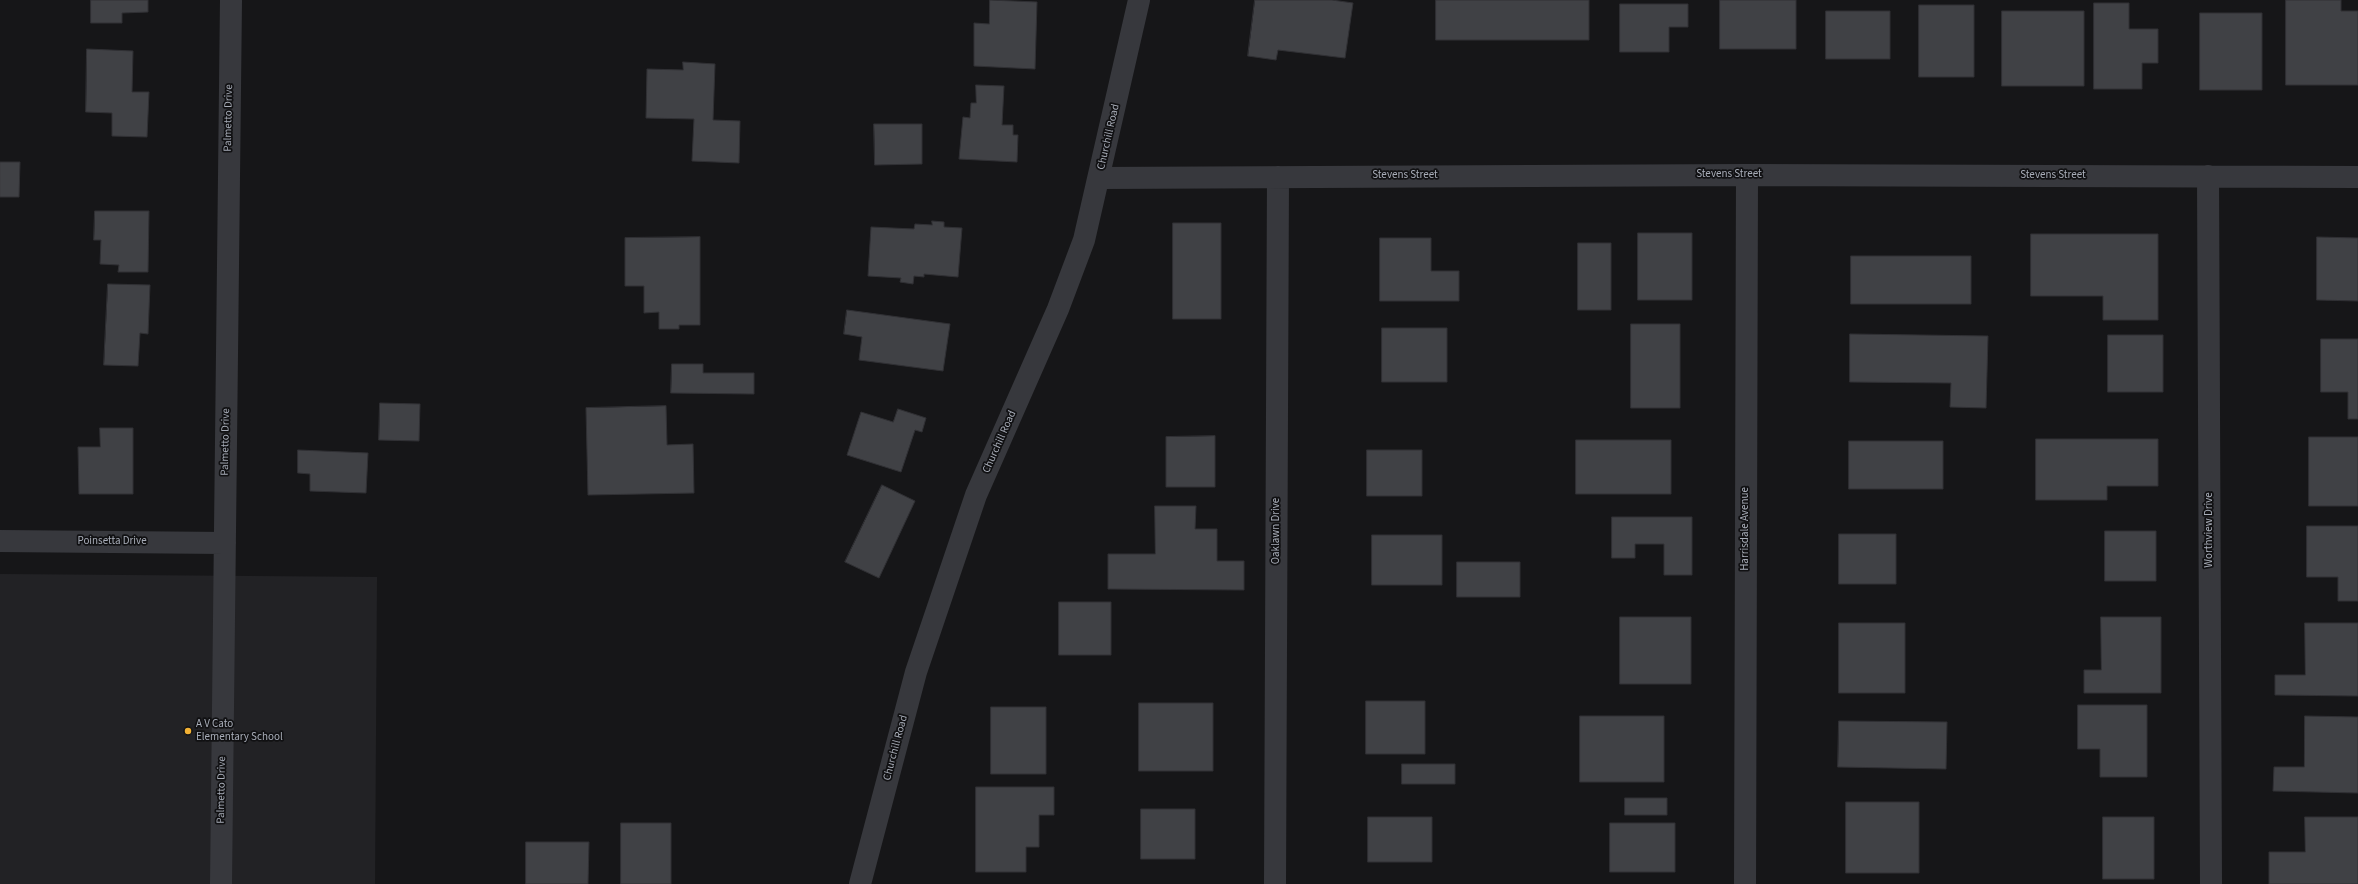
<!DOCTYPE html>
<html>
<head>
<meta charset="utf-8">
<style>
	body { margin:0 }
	canvas { display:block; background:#161618 }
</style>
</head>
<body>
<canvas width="2358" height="884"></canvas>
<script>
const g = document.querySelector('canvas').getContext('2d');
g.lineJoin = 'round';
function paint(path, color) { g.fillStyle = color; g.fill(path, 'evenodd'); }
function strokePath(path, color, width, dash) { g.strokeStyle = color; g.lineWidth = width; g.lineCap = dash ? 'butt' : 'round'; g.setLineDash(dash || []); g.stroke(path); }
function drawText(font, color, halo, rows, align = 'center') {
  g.font = font + ' "Source Sans 3",sans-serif'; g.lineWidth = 3.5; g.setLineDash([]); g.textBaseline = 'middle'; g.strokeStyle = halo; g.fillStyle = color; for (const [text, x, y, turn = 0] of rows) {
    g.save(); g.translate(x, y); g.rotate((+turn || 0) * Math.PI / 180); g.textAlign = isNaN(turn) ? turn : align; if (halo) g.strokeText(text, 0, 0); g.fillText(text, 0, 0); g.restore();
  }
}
const built = new Path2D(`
	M0,574L377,577L375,884H0Z`);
const building = new Path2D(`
	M91,0H148V12L122,13V23H91Z
	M990,0L1037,2L1035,69L974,66V23L989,24Z
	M1255,0H1332L1353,3L1345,58L1278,50L1276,60L1248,56Z
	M1436,0H1589V40H1436Z
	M1720,0H1796V49H1720Z
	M2286,0H2341V11H2358V85H2286Z
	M2094,3H2129V29H2158V63H2142V89H2094Z
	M1620,4H1688V27H1669V52H1620Z
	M1919,5H1974V77H1919Z
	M1826,11H1890V59H1826Z
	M2002,11H2084V86H2002Z
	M2200,13H2262V90H2200Z
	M87,49L133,51L132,92H149L147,137L112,136V113L86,112Z
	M683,62L715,64L713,120L740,121L739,163L692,161L694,119L646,118L647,69L683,70Z
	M976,85L1004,86L1002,125H1013V135H1018L1017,162L959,159L963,117L970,118L971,103H976Z
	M874,124H922V164L875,165Z
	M0,162H20L19,197H0Z
	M95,211H149L148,272H118L119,265L100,264L101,240H94Z
	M932,221L944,222V227L962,228L958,277L924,274V277L914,276L913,284L900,282L901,278L868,276L871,227L914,229L915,224L932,225Z
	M1173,223H1221V319H1173Z
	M1638,233H1692V300H1638Z
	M2031,234H2158V320H2103V296H2031Z
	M700,237V325H679V329H659V312L644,313V286H625V238Z
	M2317,237L2358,238V301L2317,300Z
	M1380,238H1431V271H1459V301H1380Z
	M1578,243H1611V310H1578Z
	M1851,256H1971V304H1851Z
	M108,284L150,285L148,334L140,333L138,366L104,365Z
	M847,310L950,324L943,371L859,360L862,337L844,334Z
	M1631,324H1680V408H1631Z
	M1382,328H1447V382H1382Z
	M1850,334L1988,336L1986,408L1950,407L1951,383L1850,382Z
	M2108,335H2163V392H2108Z
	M2321,339H2358V419H2348V392H2321Z
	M672,364H703V373H754V394L671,393Z
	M380,403L420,404L419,441L379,440Z
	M666,406L667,445L693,444L694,493L588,495L586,408Z
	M898,409L926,418L922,432L915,430L901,472L847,455L861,412L893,422Z
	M100,428H133V494H79L78,447H100Z
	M1215,436V487H1166V437Z
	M2309,437H2358V506H2309Z
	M2036,439H2158V486H2107V500H2036Z
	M1576,440H1671V494H1576Z
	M1849,441H1943V489H1849Z
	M298,450L368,453L366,493L310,491V474L298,473Z
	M1367,450H1422V496H1367Z
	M882,485L915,501L879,578L845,562Z
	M1155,506H1196L1195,529H1217V561H1244V590L1108,589V554H1155Z
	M1612,517H1692V575H1664V544H1635V558H1612Z
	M2307,526H2358V601H2338V577H2307Z
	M2105,531H2156V581H2105Z
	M1839,534H1896V584H1839Z
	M1372,535H1442V585H1372Z
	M1457,562H1520V597H1457Z
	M1059,602H1111V655H1059Z
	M1620,617H1691V684H1620Z
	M2101,617H2161V693H2084V670H2101Z
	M1839,623H1905V693H1839Z
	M2305,623H2358V696L2275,695V675H2305Z
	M1366,701H1425V754H1366Z
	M1139,703H1213V771H1139Z
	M2078,705H2147V777H2100V749H2078Z
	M991,707H1046V774H991Z
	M1580,716H1664V782H1580Z
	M2305,716L2358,717V793L2273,791L2274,767H2304Z
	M1839,721L1947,722L1946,769L1838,767Z
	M1402,764H1455V784H1402Z
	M976,787H1054V815H1039V847H1026V872H976Z
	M1625,798H1667V815H1625Z
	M1846,802H1919V873H1846Z
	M1141,809H1195V859H1141Z
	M1368,817H1432V862H1368Z
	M2103,817H2154V879H2103Z
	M2305,817H2358V884H2269V852H2305Z
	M621,823H671V884H621Z
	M1610,823H1675V872H1610Z
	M526,842H589L588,884H526Z`);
const minor = new Path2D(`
	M2208,176L2211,884
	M1100,178L1747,175L2358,177
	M0,541L225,543
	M221,884L231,0
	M860,884L916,672L976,495L1058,309L1084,240L1139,0
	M1275,884L1278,177
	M1745,884L1747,175`);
const markers = [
	[188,731,4,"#f2b134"]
];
const streetNames = [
	["Palmetto Drive",229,118,-89],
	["Churchill Road",1109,137,-77],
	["Stevens Street",1729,175],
	["Stevens Street",1405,176],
	["Stevens Street",2053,176],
	["Palmetto Drive",226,442,-89],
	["Churchill Road",1000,442,-66],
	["Harrisdale Avenue",1746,529,-90],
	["Worthview Drive",2210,530,-90],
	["Oaklawn Drive",1277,531,-90],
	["Poinsetta Drive",112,542],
	["Churchill Road",896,748,-75],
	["Palmetto Drive",222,790,-89]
];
const poiNames = [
	["A V Cato",196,725],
	["Elementary School",196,738]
];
paint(built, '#222225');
paint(building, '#404145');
strokePath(building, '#303034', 1);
strokePath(minor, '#37383d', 22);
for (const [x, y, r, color] of markers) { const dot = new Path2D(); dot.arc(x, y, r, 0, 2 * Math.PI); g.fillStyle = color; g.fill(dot); strokePath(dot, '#111113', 1.5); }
drawText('11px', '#a8adb8', '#111113', streetNames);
drawText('11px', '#a8adb8', '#111113', poiNames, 'left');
</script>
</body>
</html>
